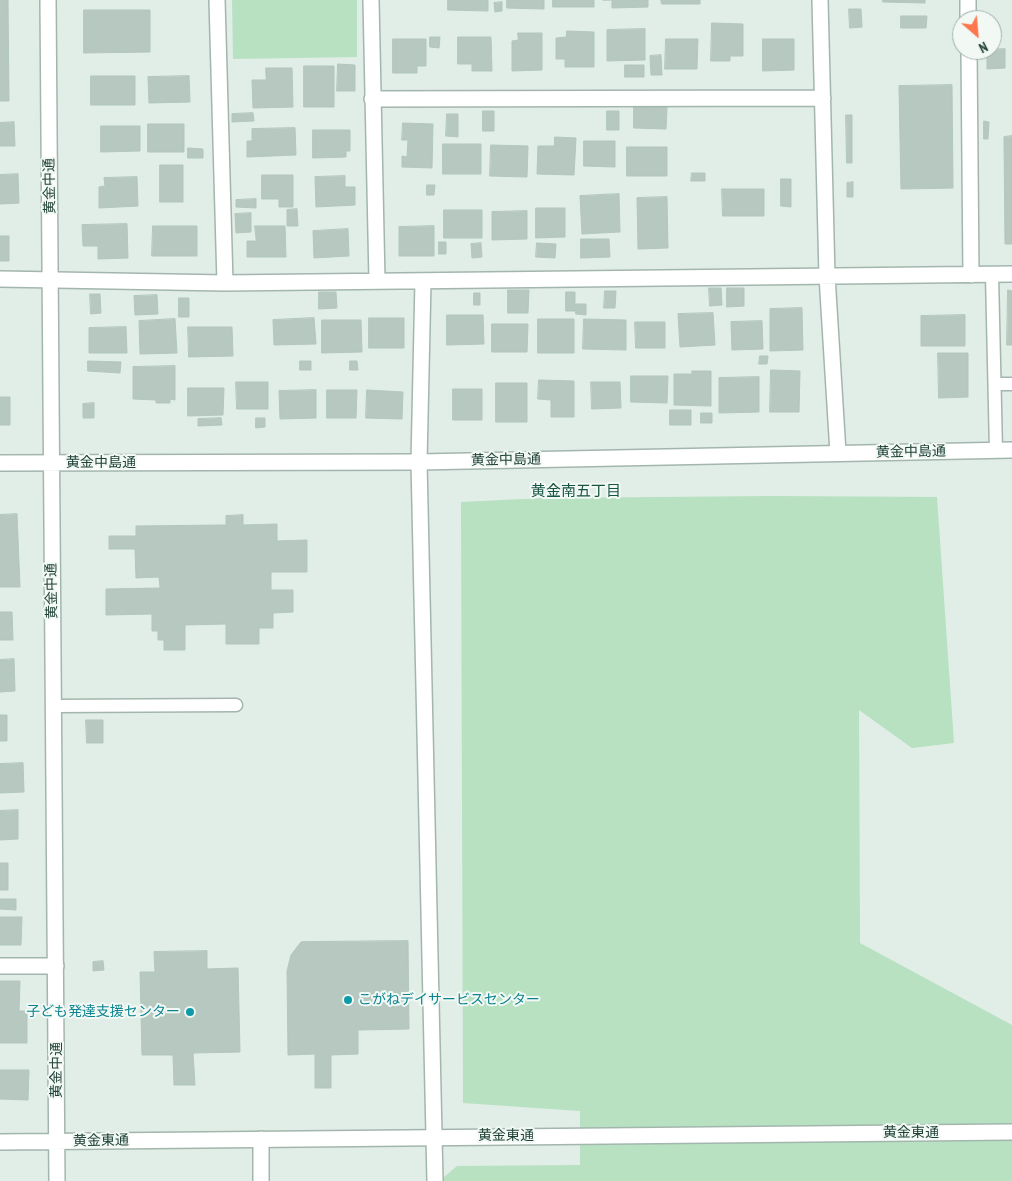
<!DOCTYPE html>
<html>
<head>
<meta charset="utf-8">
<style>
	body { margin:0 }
	#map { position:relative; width:1012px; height:1181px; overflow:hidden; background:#e1ede7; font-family:"PT Sans Narrow",sans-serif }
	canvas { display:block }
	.north { position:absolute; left:952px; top:10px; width:50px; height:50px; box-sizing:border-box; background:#f2f9f5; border:1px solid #9eafa9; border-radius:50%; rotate:153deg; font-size:14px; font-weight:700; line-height:20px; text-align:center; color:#1f4036 }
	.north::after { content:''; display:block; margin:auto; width:18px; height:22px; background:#ff754d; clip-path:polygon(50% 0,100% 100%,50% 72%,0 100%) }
</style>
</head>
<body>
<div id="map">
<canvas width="1012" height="1181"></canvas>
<div class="north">N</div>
</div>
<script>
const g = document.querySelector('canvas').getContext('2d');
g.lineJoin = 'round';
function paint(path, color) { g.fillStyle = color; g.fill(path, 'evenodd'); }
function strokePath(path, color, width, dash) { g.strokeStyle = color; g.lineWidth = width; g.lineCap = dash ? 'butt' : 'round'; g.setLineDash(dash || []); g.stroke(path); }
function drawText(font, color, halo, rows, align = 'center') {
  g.font = font + ' "PT Sans Narrow","Noto Sans JP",sans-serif'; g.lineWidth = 4; g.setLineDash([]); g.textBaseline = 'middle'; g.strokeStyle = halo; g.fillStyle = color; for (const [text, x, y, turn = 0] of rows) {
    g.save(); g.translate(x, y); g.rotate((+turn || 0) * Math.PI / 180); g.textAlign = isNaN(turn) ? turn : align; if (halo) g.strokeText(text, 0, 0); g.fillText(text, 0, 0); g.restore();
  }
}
const green = new Path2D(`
	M232,0H357V57L233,59Z
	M773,496L937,497L954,743L912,748L859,710L860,943L1012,1025V1181H443V1178L457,1166L580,1165V1111L463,1103L461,502L544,498Z`);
const building = new Path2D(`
	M0,0H8L9,101H0Z
	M448,0H488V11L448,10Z
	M507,0H544V9L507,8Z
	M553,0H594V7H553Z
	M603,0H648V7L612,8V0Z
	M661,0H700V4H662Z
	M883,0H925V3L883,2Z
	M502,2V11L495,12L494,3Z
	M849,9H861L862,27L850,28Z
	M84,10H150V52L84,53Z
	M901,16H927L926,28H901Z
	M712,23L743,24V56H730V61H711Z
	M645,29V60L607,61V30Z
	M567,31L594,32V67H565V59H556V38L566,37Z
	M518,33H542V70L512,71V41L518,40Z
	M430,37H440L439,48L430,47Z
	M458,37H491L492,71H472V64H458Z
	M393,39H426V66H417V73H393Z
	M666,39H698L697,69H665Z
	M763,39H794V70L763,71Z
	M1005,49V68L987,69V50Z
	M661,55L662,75H651L650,56Z
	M338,64L355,65V91H337Z
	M625,65H644V77H625Z
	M304,66H334V107H304Z
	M266,68H292L293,107L253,108L252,80H266Z
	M91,76H135V105H91Z
	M189,76L190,102L149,103L148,77Z
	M952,85L953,188L901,189L899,86Z
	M634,107H667L666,129L634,128Z
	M483,111H494V131H483Z
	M607,111H619V130H607Z
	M253,113L254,121L232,122V114Z
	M447,114H458V137L446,136Z
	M846,115H852V163H847Z
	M984,121L989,122L988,139H984Z
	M14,122L15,146H0V123Z
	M403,123L433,124L432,168L402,167V156L407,157L408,140H402Z
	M148,124H184V152H148Z
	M101,126H140V151L101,152Z
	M295,128L296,155L247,157V141H252V129Z
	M313,130H350V151H346V157L313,158Z
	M1012,136V244H1005L1004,137Z
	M555,137L576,138L574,175L537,174L538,146H554Z
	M584,141H615V167L584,166Z
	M443,144H481V174H443Z
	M491,145L528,146L527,177L490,176Z
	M627,147H667V176H627Z
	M188,148L203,149V158H188Z
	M160,165H183V202H160Z
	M692,173H705V181H691Z
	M18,174L19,203L0,204V175Z
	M262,175H293V207H279V199H262Z
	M345,176V187H355V205L316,207L315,177Z
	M137,177L138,206L99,208V187L105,186L104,178Z
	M781,179H791V207L781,206Z
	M853,182V197H847V183Z
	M427,185H435L434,195H427Z
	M722,189H764V216H723Z
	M619,194L620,232L582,234L580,196Z
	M667,197L668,248L638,249L637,198Z
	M256,199V208L236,207V200Z
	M536,208H565V237L536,238Z
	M297,209L298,226H287V210Z
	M444,210H482V238H444Z
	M527,211V239L492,240V212Z
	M251,213V232L236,233L235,214Z
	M127,224L128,258L98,259V246H83L82,225Z
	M153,226H197V256H152Z
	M255,226H285L286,257H247V241H256Z
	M434,226V256H399V227Z
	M348,229L349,256L314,258L313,231Z
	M0,236H9V261H0Z
	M581,239H609L610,257L581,258Z
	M439,242H446V254H439Z
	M481,243L482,257L472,258L471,244Z
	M537,243L556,244L555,258L536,257Z
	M709,288H721L722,305L710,306Z
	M727,288H744V306L727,307Z
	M508,290H529L528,313H508Z
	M1008,290L1012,291V345H1007Z
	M605,291H616L615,308H604Z
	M319,292H336L337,308L319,309Z
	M566,292H575V311H566Z
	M474,293H480V305H474Z
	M90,294H100L101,313L91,314Z
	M157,295L158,314L135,315L134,296Z
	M179,298H189V317H179Z
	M576,304H586V315L576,314Z
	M802,308L803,350L770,351V309Z
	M713,313L715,345L680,347L678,314Z
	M447,315H483L484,344L447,345Z
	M965,315V346H921V316Z
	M314,318L316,344L274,345L273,320Z
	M369,318H404V348H369Z
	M175,319L177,353L140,354L139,321Z
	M538,319H574V353H538Z
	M584,319L626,320V350L583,349Z
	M322,320H361L362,352L322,353Z
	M762,321L763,349L732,350L731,322Z
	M635,322H665V348H636Z
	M492,324H528L527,352H492Z
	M126,327L127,353H89V328Z
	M188,327H232L233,356L189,357Z
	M938,353H968V397L939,398Z
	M760,356H768L767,364H759Z
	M88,361L121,362L120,373L88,371Z
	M300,361H311V370H300Z
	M350,361H357L358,370H350Z
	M175,366V400L170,399V403H156V400L133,399V367Z
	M771,370L800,371L799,412H770Z
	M692,371H711V406L674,405V374H692Z
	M631,376H668L667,403L631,402Z
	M759,377V412L719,413V378Z
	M539,380L574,381V417H551V400L538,399Z
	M236,382H268V409H237Z
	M591,382H620L621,408L592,409Z
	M496,383H527V422H496Z
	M188,388H224L223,415L188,416Z
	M453,389H482V420H453Z
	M316,390V418L280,419L279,391Z
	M327,390H357L356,418H327Z
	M367,390L403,392L402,419L366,418Z
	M0,397H10V425H0Z
	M94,403V418H83V404Z
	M670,410H691V425H670Z
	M701,413H712V423H701Z
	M221,418L222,425L198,426V419Z
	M256,418H265V427L256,428Z
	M17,514L20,587H0V515Z
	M243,515V525L277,524V541L307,540V572H271V590H293V612L273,613V628H259V644H226V624L185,625V650H164V640H158V631H152V614L106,615V589L160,588L159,577L136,578L135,549H109V536H136V526L226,525V516Z
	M0,612H12L13,640H0Z
	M14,659L15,691L0,692V660Z
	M0,715H7V741H0Z
	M86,720H103V743H87Z
	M23,763L24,792L0,793V764Z
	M18,810V839L0,840V811Z
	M0,863H8V890H0Z
	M0,899H16V910L0,909Z
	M0,917H22L21,945H0Z
	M408,941L409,1029L358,1030V1054L331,1055V1088H315V1054L288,1055L287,971L291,955L301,942Z
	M207,951V969L238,968L240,1052L193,1053L195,1085H174L173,1055H142L140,972H155L154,952Z
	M103,961L104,970L93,971V962Z
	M0,981H20L19,1011H27V1043H0Z
	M0,1070H29L28,1100L0,1099Z`);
const service = new Path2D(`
	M992,275L996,451
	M995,384H1012
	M53,706L236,705`);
const minor = new Path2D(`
	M217,0L225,283
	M371,0L377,281
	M820,0L827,276L838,453
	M968,0V20
	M969,50L971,275
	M372,99L823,98
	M0,279L225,283L1012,274
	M423,281L419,462L435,1181
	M0,966H56
	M261,1181V1139`);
const tertiary = new Path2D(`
	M48,0L57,1181
	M0,463L419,462L1012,450
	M0,1142L1012,1132`);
const markers = [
	[348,1000,5,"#0f9aa8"],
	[190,1012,5,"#0f9aa8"]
];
const streetNames = [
	["黄金中通",50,186,-91],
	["黄金中島通",911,452,-1],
	["黄金中島通",506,460,-1],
	["黄金中島通",101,463],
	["黄金中通",52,591,-91],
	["黄金中通",57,1070,-90],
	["黄金東通",911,1133],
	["黄金東通",506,1136],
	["黄金東通",101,1141,-1]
];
const cultureNames = [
	["こがねデイサービスセンター",358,1000],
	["子ども発達支援センター",180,1012,"right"]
];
const neighbourhoodNames = [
	["黄金南五丁目",576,492]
];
paint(green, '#b7e1c1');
paint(building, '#b6c8c0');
strokePath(building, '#b2c7be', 1);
strokePath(service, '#a3b6ae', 15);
strokePath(minor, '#a3b6ae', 18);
strokePath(tertiary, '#a3b6ae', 18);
strokePath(service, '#fff', 12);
strokePath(minor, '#fff', 15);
strokePath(tertiary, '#fff', 15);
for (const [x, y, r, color] of markers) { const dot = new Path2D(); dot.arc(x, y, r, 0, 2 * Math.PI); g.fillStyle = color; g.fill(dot); strokePath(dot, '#f2f9f5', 2); }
drawText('14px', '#1f4036', '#f2f9f5', streetNames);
drawText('14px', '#0d838f', '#f2f9f5', cultureNames, 'left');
drawText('15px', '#185444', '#f2f9f5', neighbourhoodNames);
</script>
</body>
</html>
